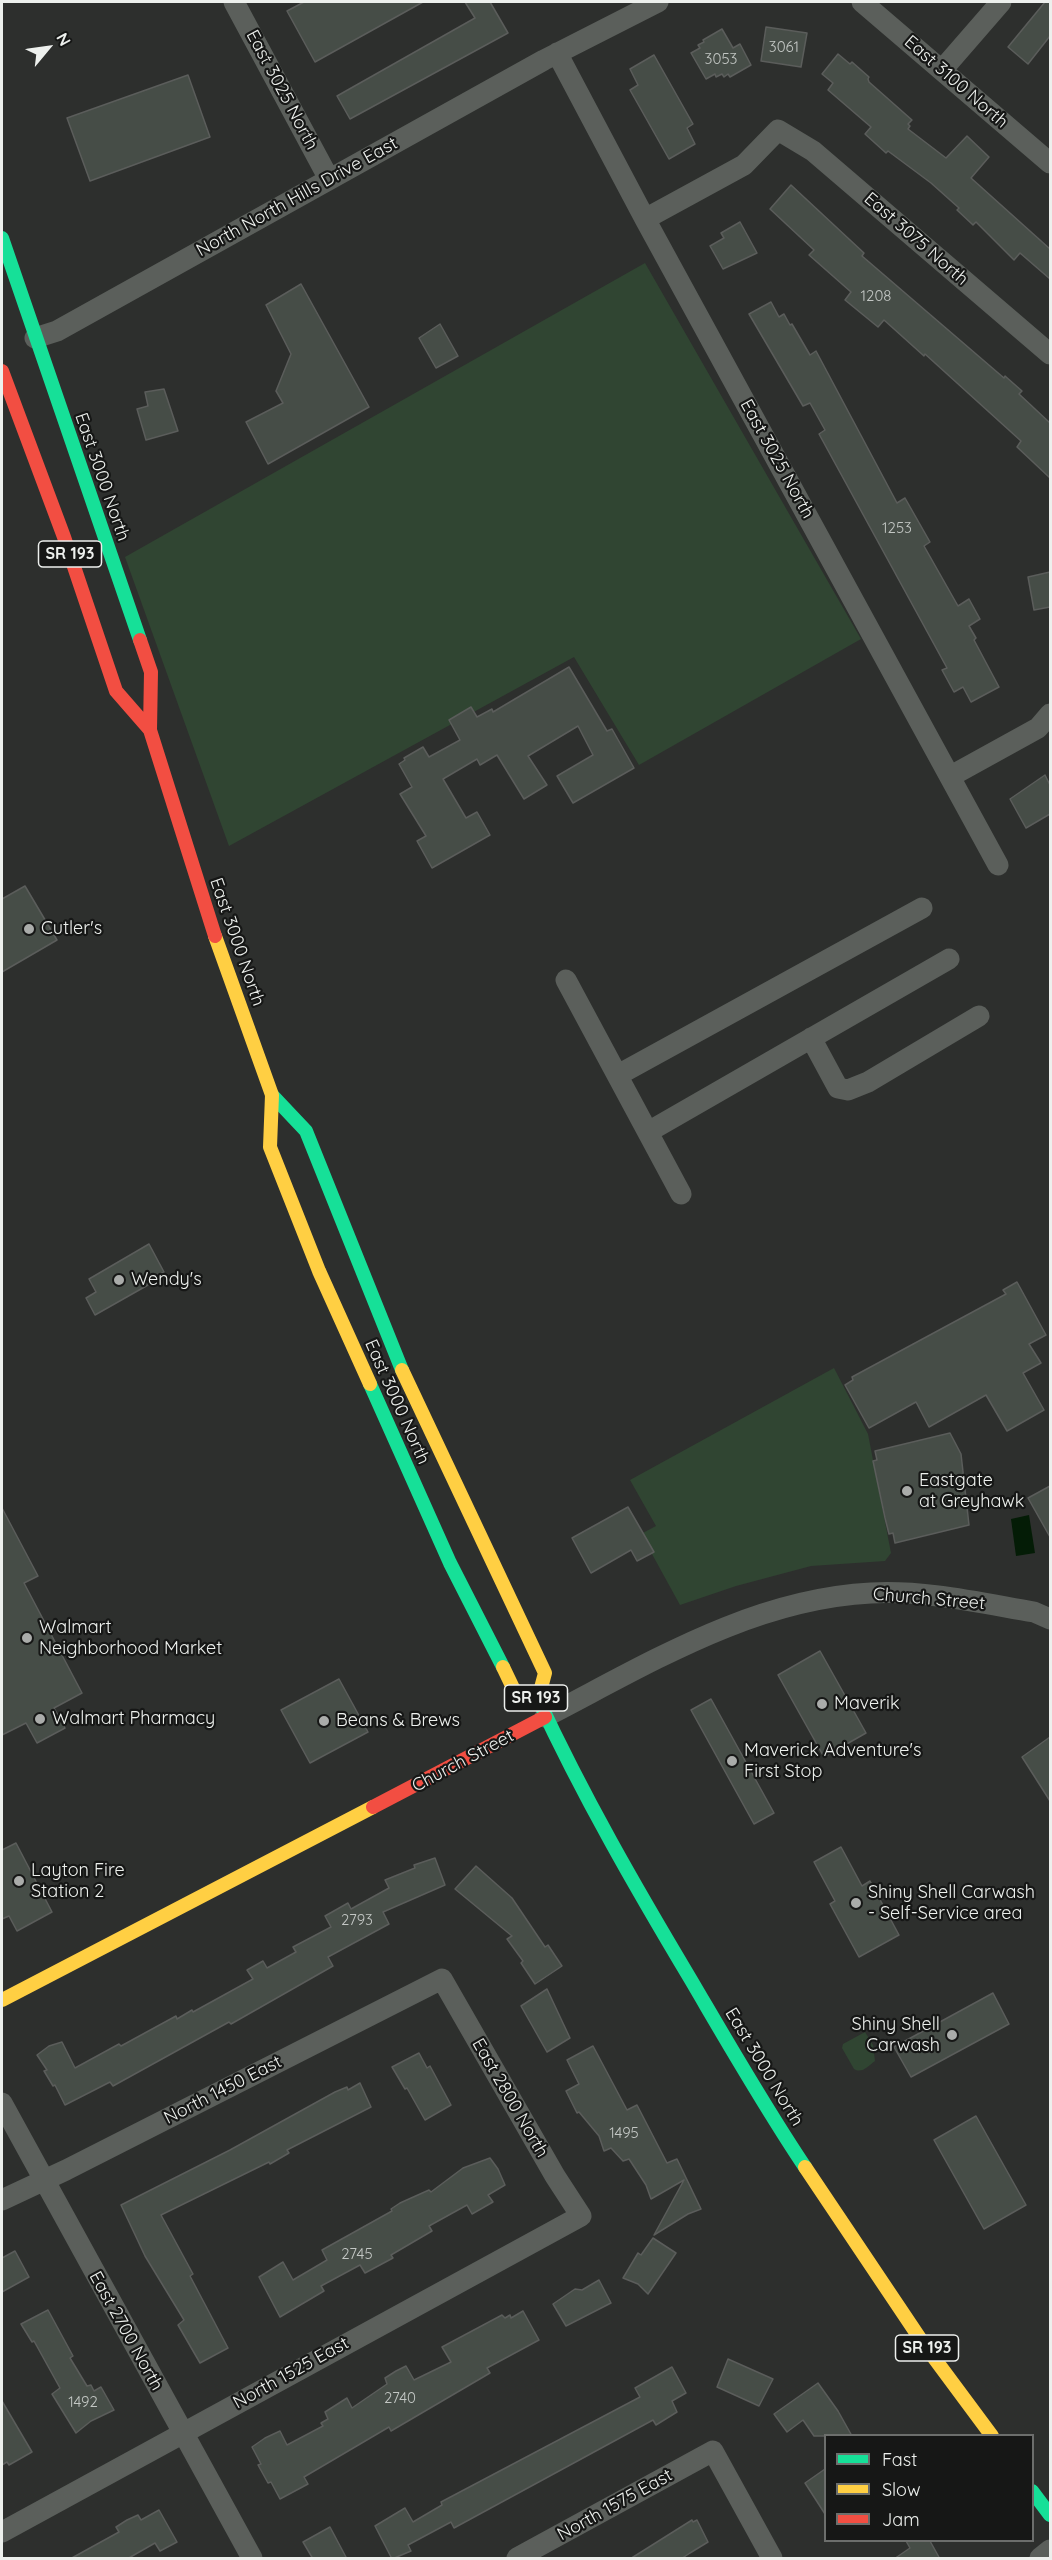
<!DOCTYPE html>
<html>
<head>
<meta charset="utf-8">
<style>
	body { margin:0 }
	#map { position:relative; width:1052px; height:2560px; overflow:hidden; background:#2d2f2d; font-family:Quicksand,sans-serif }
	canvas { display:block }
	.frame { position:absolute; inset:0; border:3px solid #edf0ed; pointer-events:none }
	.legend { position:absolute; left:824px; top:2434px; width:210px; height:108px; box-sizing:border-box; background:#161716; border:2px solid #6c6e6c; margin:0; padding:8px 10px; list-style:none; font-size:18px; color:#edf0ed }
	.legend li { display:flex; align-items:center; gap:12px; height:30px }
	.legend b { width:30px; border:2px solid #6c6e6c }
	.north { position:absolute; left:18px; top:18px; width:60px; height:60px; -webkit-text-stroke:4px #161716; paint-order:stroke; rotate:61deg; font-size:16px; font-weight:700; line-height:24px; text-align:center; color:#edf0ed }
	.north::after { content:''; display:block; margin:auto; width:21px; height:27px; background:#edf0ed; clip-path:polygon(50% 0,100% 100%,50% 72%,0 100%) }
</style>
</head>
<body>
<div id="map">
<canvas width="1052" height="2560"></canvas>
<div class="frame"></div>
<ul class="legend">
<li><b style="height:8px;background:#16e098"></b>Fast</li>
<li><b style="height:8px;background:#ffcf43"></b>Slow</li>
<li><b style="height:8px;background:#f24e42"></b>Jam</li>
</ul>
<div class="north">N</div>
</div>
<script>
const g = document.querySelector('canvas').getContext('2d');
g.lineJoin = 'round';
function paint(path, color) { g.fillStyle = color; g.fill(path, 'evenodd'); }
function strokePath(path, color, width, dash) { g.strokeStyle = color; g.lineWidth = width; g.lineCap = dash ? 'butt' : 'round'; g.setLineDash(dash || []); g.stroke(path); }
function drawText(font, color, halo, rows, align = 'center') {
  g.font = font + ' Quicksand,sans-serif'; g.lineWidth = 4.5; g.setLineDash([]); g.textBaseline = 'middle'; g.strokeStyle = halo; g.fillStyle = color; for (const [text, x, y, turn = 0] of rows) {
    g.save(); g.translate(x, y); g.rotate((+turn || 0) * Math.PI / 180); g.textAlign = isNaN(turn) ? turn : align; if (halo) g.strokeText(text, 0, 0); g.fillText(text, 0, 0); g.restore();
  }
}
const green = new Path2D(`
	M645,263L861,639L639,765L574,657L229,846L125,557Z
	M834,1368L868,1434L891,1553L885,1561L811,1566L736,1586L680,1605L641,1534L656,1526L630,1480Z
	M865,2032L873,2045L875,2061C868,2066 862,2074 854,2069L842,2048L843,2044Z`);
const water = new Path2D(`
	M1029,1515L1035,1553L1016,1556L1011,1519Z`);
const building = new Path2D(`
	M304,2H423L315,62L287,11Z
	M465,2H490L508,33L350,119L337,96L475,18Z
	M1045,2H1050V36L1028,64L1008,47Z
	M766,27L807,33L801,67L761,61Z
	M722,29L733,48L740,44L751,65L730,77L728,74L724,77L722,74L716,77L715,74L706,79L691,53L700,48L698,45L704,42L703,40Z
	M838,54L850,64L852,62L869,77L868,79L869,82L912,120L908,124L910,126L908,129L946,158L967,136L989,157L971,178L1050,249V279L1020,253L1014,260L976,222L973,225L957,210L959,208L931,183L888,151L886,153L865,134L871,127L828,90L833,83L822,74Z
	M654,55L693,124L687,128L695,144L669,159L630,90L638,85L630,69Z
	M188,75L210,137L90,181L67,118Z
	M791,185L864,253L862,256L1004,378L1005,376L1022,391L1019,394L1050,423V478L1017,447L1021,441L925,354L924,356L884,320L878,327L845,300L851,292L809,255L814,250L770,209Z
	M740,222L757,253L723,269L710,246L724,238L721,233Z
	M301,284L369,407L268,464L246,422L283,403L276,391L291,354L266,305Z
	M771,302L779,317L784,314L790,325L792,324L810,355L816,351L897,503L905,498L930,542L924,546L958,606L969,599L980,619L969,626L976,638L974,640L999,687L971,702L963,687L954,692L942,670L947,668L819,434L825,430L810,403L803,406L749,314Z
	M440,324L458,356L436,368L419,338Z
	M164,389L178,431L146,440L137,409L148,406L145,392Z
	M1050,572V607L1034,610L1028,577Z
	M569,667L607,731L612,729L634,768L573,803L557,776L593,755L578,726L528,756L547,785L524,799L497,755L480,765L477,759L443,779L466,818L477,812L490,835L432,868L417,841L426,836L400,794L412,787L399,764L405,760L404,758L423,747L429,757L460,740L449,720L471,707L477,717L492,709L493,712Z
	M1045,775L1050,785V814L1026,828L1010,799Z
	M25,886L57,940L2,972V899Z
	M149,1244L164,1272L146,1282L148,1285L95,1315L86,1298L96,1292L89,1279Z
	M1017,1282L1046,1335L1029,1344L1041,1363L1023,1373L1044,1410L1007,1431L986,1395L929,1427L916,1402L869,1428L845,1385L853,1380L852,1377L1006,1294L1003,1290Z
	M950,1433L961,1454L969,1525L895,1543L893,1533L889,1534L885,1518L873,1461L877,1460L875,1451Z
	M1050,1486V1537L1028,1498Z
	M628,1507L654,1552L637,1561L631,1550L591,1573L572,1538Z
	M2,1508L38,1576L24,1583L82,1693L54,1708L65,1728L37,1743L26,1723L2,1735Z
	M820,1651L866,1733L824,1757L778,1675Z
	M339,1679L368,1732L310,1763L281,1710Z
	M711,1699L774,1813L754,1824L691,1710Z
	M1050,1737V1801L1022,1757Z
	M16,1843L52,1912L17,1931L9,1916L2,1919V1850Z
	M841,1847L862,1886L870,1881L899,1935L859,1957L830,1904L835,1901L814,1862Z
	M435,1858L445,1885L383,1912L389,1924L328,1957L333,1966L231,2024L229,2022L113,2086L110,2082L65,2105L55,2085L53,2086L44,2071L47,2070L37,2055L49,2046L62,2042L75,2068L119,2044L121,2046L176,2016L177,2019L192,2010L193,2012L253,1979L247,1970L263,1961L267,1968L296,1952L293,1947L331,1927L325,1916L348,1903L351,1909L389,1888L385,1880L415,1868L414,1865Z
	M476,1866L512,1898L545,1947L548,1945L562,1966L535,1984L521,1963L523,1961L507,1939L512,1936L455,1889Z
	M547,1989L570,2038L547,2052L521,2006Z
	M993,1993L1009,2024L911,2077L894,2047Z
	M593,2046L627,2110L637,2105L667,2163L677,2159L701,2209L688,2214L654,2235L684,2180L651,2199L646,2185L629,2159L623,2161L611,2148L604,2151L599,2136L579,2112L577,2113L566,2091L579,2084L567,2060Z
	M419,2053L427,2068L430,2066L451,2105L425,2120L407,2088L405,2089L392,2067Z
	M360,2083L371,2107L287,2150L289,2153L270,2164L269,2162L161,2215L193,2274L190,2276L228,2348L200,2363L178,2325L184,2320L145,2256L121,2205L230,2150L335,2092L347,2087L348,2090Z
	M976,2116L1026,2205L984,2229L934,2140Z
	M490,2158L498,2169L505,2185L488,2195L493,2202L472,2214L467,2205L429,2226L432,2231L391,2255L393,2258L365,2273L360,2265L321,2286L324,2291L280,2317L259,2277L283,2262L293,2280L327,2260L322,2250L392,2211L391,2209L400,2203L429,2190L431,2192L463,2168Z
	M653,2238L676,2253L648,2294L638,2284L623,2278L638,2253L641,2255Z
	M15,2251L29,2277L2,2292V2258Z
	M599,2280L611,2303L566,2326L553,2304L575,2289L582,2290Z
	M48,2310L73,2356L70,2358L87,2386L91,2385L94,2391L101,2387L114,2410L91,2421L76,2433L52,2394L60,2388L34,2341L32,2342L21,2324Z
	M523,2311L539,2340L487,2368L490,2373L391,2431L389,2427L304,2477L308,2484L280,2499L271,2482L268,2483L258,2465L261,2464L252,2447L265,2438L280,2431L287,2445L323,2426L321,2423L328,2419L325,2412L347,2398L352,2408L387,2384L385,2378L396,2371L406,2366L414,2380L451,2362L442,2347L502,2315L505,2318L510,2315L511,2318Z
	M728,2359L773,2379L759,2406L717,2387Z
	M672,2367L686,2393L672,2401L677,2412L656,2425L653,2420L454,2528L451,2522L408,2545L411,2551L392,2559L375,2526L405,2508L413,2522L442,2505L441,2502L640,2397L635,2388Z
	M818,2383L838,2411L852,2436H814L803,2420L787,2432L774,2414Z
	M2,2401L32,2452L9,2465L7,2462L2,2465Z
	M825,2469V2514L805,2483Z
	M159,2510L177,2542L160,2551L155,2543L127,2559H70L119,2532L116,2527L127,2520L138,2515L141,2520Z
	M692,2520L693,2522L697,2520L708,2542L690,2553L681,2559H630Z
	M330,2527L347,2559H313L303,2542Z
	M906,2541H930L940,2559H894L910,2548Z`);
const street = new Path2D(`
	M234,2L329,179
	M862,2L1050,163
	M557,53L645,219L998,865
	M942,70L1001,2
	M645,219L744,165L778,130L813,151L1050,354
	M35,338L57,331L544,60L658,2
	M951,776L1038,728L1050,714
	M566,980L681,1194
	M811,1038L838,1088L848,1090L868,1082L979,1016
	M618,1075L922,908
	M648,1132L949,959
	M545,1717C648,1664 752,1599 871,1593C925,1590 981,1603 1034,1612L1050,1619
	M2,2103L252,2558
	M2,2200L66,2170L442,1979L555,2176L581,2216L2,2532
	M517,2558L713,2451L772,2558
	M1040,2558L1050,2550`);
const fast = new Path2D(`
	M2,238L140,640
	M272,1095L306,1131L402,1370
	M370,1384L450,1563L503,1667
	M538,1699C583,1796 636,1888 691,1980C728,2043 764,2106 805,2167
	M1032,2491L1050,2515`);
const slow = new Path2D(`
	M215,936L272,1095L270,1147L319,1271L370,1384
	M402,1370L545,1673L538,1699L514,1690L503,1667
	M2,2000L373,1807
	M805,2167L923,2343L992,2436`);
const jam = new Path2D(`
	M2,371L64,537L116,691L150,730
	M140,640L151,672L150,730L215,936
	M373,1807L545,1717`);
const markers = [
	[29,929,6,"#aaacaa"],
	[119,1280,6,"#aaacaa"],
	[907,1491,6,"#aaacaa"],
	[27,1638,6,"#aaacaa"],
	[822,1704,6,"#aaacaa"],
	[40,1719,6,"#aaacaa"],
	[324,1721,6,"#aaacaa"],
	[732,1761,6,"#aaacaa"],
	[19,1881,6,"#aaacaa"],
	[856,1903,6,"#aaacaa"],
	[952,2035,6,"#aaacaa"]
];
const numberNames = [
	["3061",784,47],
	["3053",721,59],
	["1208",876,296],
	["1253",897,528],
	["2793",357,1920],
	["1495",624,2133],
	["2745",357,2254],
	["2740",400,2398],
	["1492",83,2402]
];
const shields = [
	[70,554,63],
	[536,1698,63],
	[927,2348,63]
];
const shieldNames = [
	["SR 193",70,554],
	["SR 193",536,1698],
	["SR 193",927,2348]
];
const streetNames = [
	["East 3100 North",956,82,41],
	["East 3025 North",282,90,62],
	["North North Hills Drive East",297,197,-29],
	["East 3075 North",916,239,41],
	["East 3025 North",777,459,61],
	["East 3000 North",102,477,71],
	["East 3000 North",237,942,71],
	["East 3000 North",397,1402,66],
	["Church Street",929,1599,5],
	["Church Street",463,1761,-28],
	["East 3000 North",764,2067,59],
	["North 1450 East",223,2090,-27],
	["East 2800 North",510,2098,60],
	["East 2700 North",126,2331,61],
	["North 1525 East",291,2373,-29],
	["North 1575 East",615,2505,-29]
];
const poiNames = [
	["Cutler's",41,929],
	["Wendy's",131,1280],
	["Eastgate",919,1481],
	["at Greyhawk",919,1502],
	["Walmart",39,1628],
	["Neighborhood Market",39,1649],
	["Maverik",834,1704],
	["Walmart Pharmacy",52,1719],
	["Beans & Brews",336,1721],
	["Maverick Adventure's",744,1751],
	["First Stop",744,1772],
	["Layton Fire",31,1871],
	["Station 2",31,1892],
	["Shiny Shell Carwash",868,1893],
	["- Self-Service area",868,1914],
	["Shiny Shell",940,2025,"right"],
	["Carwash",940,2046,"right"]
];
paint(green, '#304532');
paint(water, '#041c06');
paint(building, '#464d47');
strokePath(building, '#5b5d5b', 1.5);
strokePath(street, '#5b5f5b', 21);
strokePath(fast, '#16e098', 14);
strokePath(slow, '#ffcf43', 14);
strokePath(jam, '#f24e42', 14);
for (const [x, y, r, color] of markers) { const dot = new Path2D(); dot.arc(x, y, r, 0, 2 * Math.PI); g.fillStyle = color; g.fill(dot); strokePath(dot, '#161716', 2); }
drawText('15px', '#c3c7c4', null, numberNames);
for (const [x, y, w] of shields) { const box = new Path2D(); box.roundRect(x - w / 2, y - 13, w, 26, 4.5); g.fillStyle = '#161716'; g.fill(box); strokePath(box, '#edf0ed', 1.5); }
drawText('bold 16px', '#edf0ed', null, shieldNames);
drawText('18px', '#edf0ed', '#161716', streetNames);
drawText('18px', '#edf0ed', '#161716', poiNames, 'left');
</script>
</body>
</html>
